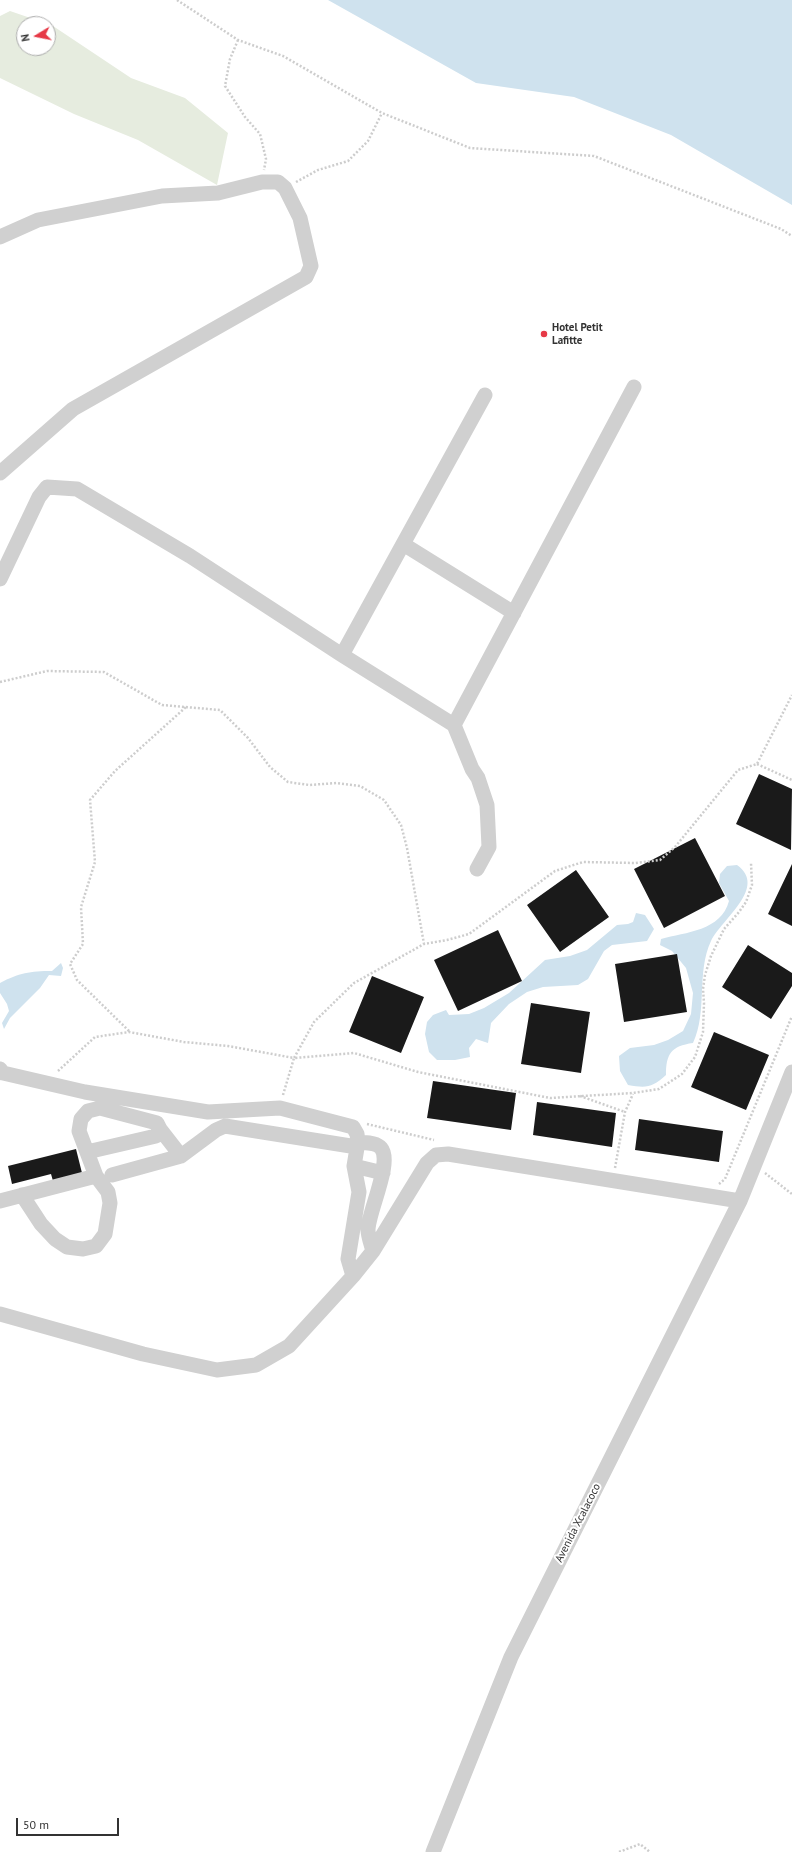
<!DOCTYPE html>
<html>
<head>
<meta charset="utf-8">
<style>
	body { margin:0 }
	#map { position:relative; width:792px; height:1852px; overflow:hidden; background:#fff; font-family:"PT Sans",sans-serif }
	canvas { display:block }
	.north { position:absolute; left:16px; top:16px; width:40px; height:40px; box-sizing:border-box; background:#fff; border:1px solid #adadad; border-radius:50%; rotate:260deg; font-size:11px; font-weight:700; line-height:16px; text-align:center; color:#333 }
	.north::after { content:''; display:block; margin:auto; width:14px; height:18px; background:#e63946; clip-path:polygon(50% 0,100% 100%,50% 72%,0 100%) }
	.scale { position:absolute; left:16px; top:1818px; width:103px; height:18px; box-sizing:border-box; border:2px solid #333; border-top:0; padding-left:5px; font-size:12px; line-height:14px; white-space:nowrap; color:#333; -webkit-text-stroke:3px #fff; paint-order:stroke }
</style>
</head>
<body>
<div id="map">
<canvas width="792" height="1852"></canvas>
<div class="north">N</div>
<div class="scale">50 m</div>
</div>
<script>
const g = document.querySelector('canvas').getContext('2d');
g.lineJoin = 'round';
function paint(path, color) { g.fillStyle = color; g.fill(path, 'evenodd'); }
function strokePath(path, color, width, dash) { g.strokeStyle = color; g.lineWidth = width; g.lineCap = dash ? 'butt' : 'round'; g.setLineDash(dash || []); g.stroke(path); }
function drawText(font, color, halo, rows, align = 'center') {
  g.font = font + ' "PT Sans",sans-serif'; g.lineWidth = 4; g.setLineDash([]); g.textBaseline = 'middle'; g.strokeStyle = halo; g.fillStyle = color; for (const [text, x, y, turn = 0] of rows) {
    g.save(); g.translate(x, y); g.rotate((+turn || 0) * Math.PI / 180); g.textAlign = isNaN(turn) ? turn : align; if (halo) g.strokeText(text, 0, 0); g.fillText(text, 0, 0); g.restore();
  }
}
const green = new Path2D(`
	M10,11L48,24H24V48H48V24L53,26L131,78L185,98L228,133L217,185L138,140L74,114L0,78V16Z`);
const water = new Path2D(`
	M328,0H792V205L671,135L574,97L476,83Z
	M737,865C768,887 722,919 711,941C696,973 708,1011 693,1043C671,1046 666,1054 666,1075C652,1088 646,1088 628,1085L620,1071L619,1056L630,1048L654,1045L668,1040L683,1031L691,1014L693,993L686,968L672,951L660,945L661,939C686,932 721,931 729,901L719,883L720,874L727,866Z
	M636,913L645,915L654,929L647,941L612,945L604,951L588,979L578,985L543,987L527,992L509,1004L491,1023L488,1043L476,1039L469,1048L470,1057L455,1060H437L429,1052L425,1034L427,1022L433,1015L446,1010L449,1015L469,1014L484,1008L509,993L545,960L570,956L587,950L617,925L628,924L633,922Z
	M61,963L63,968L61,976L49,975L40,988L10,1018L4,1029L2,1023L9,1011L7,1004L0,993V983C19,973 30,971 52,971Z`);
const building = new Path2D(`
	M759,774L792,789L791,850L736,824Z
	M695,838L725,896L664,928L634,869Z
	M792,864V926L768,914Z
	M576,870L609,917L560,952L527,905Z
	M498,930L522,981L458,1011L434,960Z
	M748,945L792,973V986L771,1019L722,987Z
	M677,954L687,1012L624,1022L615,964Z
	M372,976L424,997L401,1053L349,1032Z
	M531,1003L590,1012L581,1073L521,1064Z
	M714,1032L769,1055L746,1110L691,1087Z
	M433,1081L516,1093L511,1130L427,1118Z
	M537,1102L616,1113L612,1147L533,1135Z
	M639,1119L723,1131L719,1162L635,1150Z
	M76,1149L82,1173L53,1181L51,1174L12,1184L8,1166Z`);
const path = new Path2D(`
	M177,0L238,40L283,56L382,113L470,148L594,156L781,229L792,236
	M238,40L230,59L225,86L245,117L260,134L266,159L264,170
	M296,182L318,170L348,161L368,141L382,113
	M0,682L47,671L104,672L162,705L220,710L248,738L270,767L288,782L309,785L337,783L360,786L384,800L401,825L407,848L424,944
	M757,764L792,780
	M129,1031L77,980L70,964L83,944L81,907L95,862L90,800L115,771L186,707
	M58,1071L95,1037L129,1032L184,1042L228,1046L294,1058L314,1022L354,983L424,944L447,940L469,934L555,871L583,862L635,863L660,860L675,847L738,770L757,764L792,695
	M283,1095L294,1058L354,1053L418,1072L550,1098L633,1093L659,1089L682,1074L695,1057L703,1032L704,1003L703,989L705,975L711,956L724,929L739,912L746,902L752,885L751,863
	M580,1096L625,1112
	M367,1124L434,1140
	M615,1168L625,1112L633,1094
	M765,1173L792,1194
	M719,1184L725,1179L792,1016
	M619,1852L640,1844L650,1852`);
const minor = new Path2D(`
	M0,237L38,220L162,196L218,193L262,182H278L285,188L300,218L311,266L306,277L73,409L0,473
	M403,544L485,395
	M0,579L39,497L47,487L77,489L190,556L342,655L454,725L472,769L478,778L487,805L489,847L477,869
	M342,655L403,544L514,613
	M454,725L634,387
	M0,1069L3,1073L85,1092L208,1112L280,1108L353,1127L357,1134L358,1142L354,1166L359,1192L348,1259L353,1276
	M160,1129L181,1156
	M358,1142C365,1143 376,1142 381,1148C393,1162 368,1212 368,1230C368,1236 371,1244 373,1251
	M354,1166L383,1173
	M112,1175L181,1156L216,1130L225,1126L357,1147
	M22,1195L41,1224L55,1239L67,1247L83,1249L96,1246L105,1234L110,1203L108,1192L96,1176L79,1131L81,1119L88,1111L100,1108L157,1123L160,1129L156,1136L87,1152
	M0,1201L96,1176
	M0,1314L143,1354L217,1370L256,1365L289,1346L353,1276L373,1251L427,1163L436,1155L448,1154L740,1201
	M433,1852L511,1657L740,1201L792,1072`);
const markers = [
	[544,334,4,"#e63946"]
];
const poiNames = [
	["Hotel Petit",552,328],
	["Lafitte",552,341]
];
const streetNames = [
	["Avenida Xcalacoco",578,1523,-63]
];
paint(green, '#e6ecdf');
paint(water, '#cfe2ee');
paint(building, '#1a1a1a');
strokePath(path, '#cdcdcd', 2.5, [2, 2]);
strokePath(minor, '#d0d0d0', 15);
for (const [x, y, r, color] of markers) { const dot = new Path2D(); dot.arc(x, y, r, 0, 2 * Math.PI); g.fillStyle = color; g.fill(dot); strokePath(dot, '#fff', 1.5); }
drawText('bold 11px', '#333', '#fff', poiNames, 'left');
drawText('11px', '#333', '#fff', streetNames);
</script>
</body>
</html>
